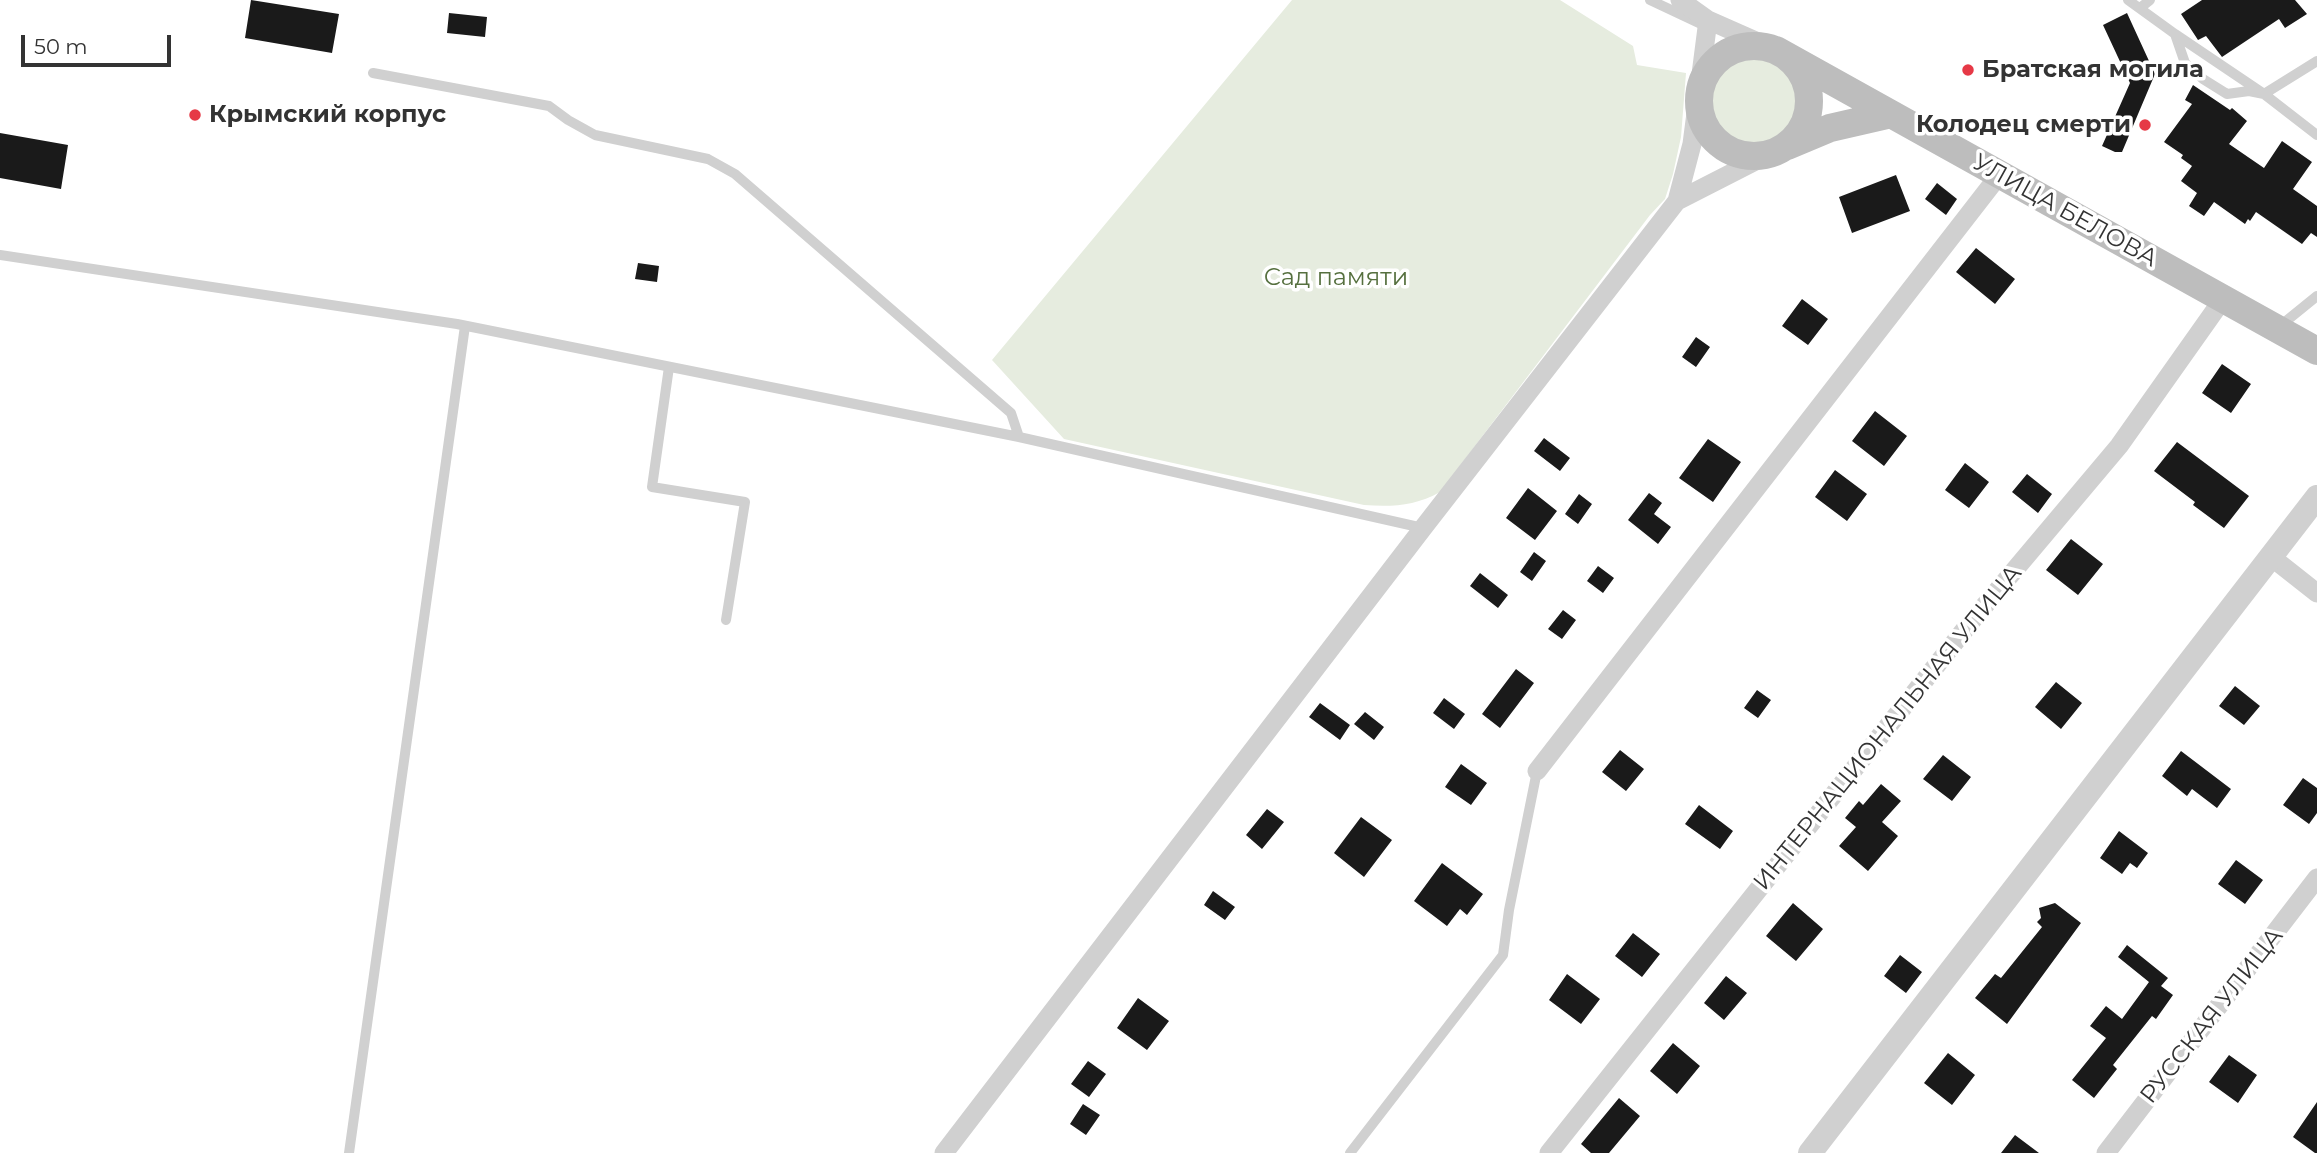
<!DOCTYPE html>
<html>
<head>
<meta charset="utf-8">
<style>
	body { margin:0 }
	#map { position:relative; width:2317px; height:1153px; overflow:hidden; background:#fff; font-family:Montserrat,sans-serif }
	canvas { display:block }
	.scale { position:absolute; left:21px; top:35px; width:150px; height:32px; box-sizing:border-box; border:4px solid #333; border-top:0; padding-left:9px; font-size:21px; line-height:24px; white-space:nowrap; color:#333; -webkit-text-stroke:5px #fff; paint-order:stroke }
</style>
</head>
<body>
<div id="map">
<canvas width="2317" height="1153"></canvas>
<div class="scale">50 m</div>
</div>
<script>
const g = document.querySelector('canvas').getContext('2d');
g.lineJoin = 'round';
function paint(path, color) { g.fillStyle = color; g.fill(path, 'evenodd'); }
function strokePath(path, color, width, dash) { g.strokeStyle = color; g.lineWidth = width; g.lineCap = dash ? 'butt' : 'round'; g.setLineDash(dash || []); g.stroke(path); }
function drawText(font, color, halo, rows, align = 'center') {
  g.font = font + ' Montserrat,sans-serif'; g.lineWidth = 7; g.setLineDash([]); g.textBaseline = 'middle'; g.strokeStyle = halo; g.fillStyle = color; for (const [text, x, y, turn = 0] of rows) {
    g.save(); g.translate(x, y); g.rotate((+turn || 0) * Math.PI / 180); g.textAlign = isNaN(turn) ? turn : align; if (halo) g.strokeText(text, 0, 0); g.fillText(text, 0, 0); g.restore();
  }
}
const green = new Path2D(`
	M1292,0H1560L1633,46L1637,65L1686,73L1681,137L1673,174L1665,199L1650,215L1440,492C1415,506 1392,507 1364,505L1064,439L992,360Z
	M1708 102a45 45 0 1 1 90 0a45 45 0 1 1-90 0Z`);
const building = new Path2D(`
	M251,0L339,14L332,53L245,38Z
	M2202,0H2295L2307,14L2285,28L2279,19L2222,57L2206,36L2198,40L2181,14Z
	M449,13L487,17L485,37L447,33Z
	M2127,13L2155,74L2122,152H2115L2102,146L2130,83L2103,25Z
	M2193,85L2230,110L2232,108L2247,121L2229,144L2264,168L2282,141L2312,162L2293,189L2317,206V237L2311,233L2302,244L2256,212L2250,221L2248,219L2245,224L2214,202L2204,216L2189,206L2197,193L2181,181L2192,166L2181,158L2183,155L2164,142L2192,104L2185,100Z
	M0,133L68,145L61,189L0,178Z
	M1896,175L1910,211L1852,233L1839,197Z
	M1937,183L1957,199L1946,215L1925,199Z
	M1976,248L2015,279L1995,304L1956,272Z
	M638,263L659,266L657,282L635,279Z
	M1802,299L1828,319L1808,345L1782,326Z
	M1696,337L1710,347L1696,367L1682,357Z
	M2222,364L2251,384L2231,413L2202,393Z
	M1875,411L1907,436L1884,466L1852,441Z
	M1544,438L1570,458L1560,471L1534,451Z
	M1708,439L1741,462L1713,502L1679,478Z
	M2177,442L2249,496L2224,528L2193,505L2195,502L2154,471Z
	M1965,463L1989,482L1969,508L1945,490Z
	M1835,470L1867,494L1847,521L1815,497Z
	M2027,474L2052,494L2038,513L2012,492Z
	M1528,488L1557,511L1535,540L1506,518Z
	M1649,493L1662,503L1654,514L1671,527L1658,544L1628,520Z
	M1579,494L1592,504L1578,524L1565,514Z
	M2071,539L2103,564L2078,595L2046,570Z
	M1534,552L1546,561L1532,581L1520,572Z
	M1598,566L1614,578L1603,593L1587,581Z
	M1480,573L1508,595L1498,608L1470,586Z
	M1563,610L1576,620L1562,639L1548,629Z
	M1516,669L1534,683L1500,728L1482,714Z
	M2056,682L2082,703L2061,729L2035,707Z
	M2235,686L2260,706L2244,725L2219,706Z
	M1757,690L1771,700L1758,718L1744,708Z
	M1444,698L1465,714L1454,729L1433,713Z
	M1320,703L1350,725L1340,740L1309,717Z
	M1365,712L1384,727L1374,740L1354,724Z
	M1620,750L1644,769L1626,791L1602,772Z
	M2181,751L2231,789L2217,808L2192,789L2187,796L2162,776Z
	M1943,755L1971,777L1952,801L1923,779Z
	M1461,764L1487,783L1471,805L1445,787Z
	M2303,778L2317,788V813L2309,824L2283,805Z
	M1881,784L1901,801L1882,822L1898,836L1868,871L1839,846L1856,827L1845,818L1859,801L1863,805Z
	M1699,805L1733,831L1720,849L1685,824Z
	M1267,809L1284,822L1262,849L1246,835Z
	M1361,817L1392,840L1364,877L1334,853Z
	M2119,831L2148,853L2137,868L2130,863L2122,874L2100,858Z
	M2236,860L2263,880L2245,904L2218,884Z
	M1442,863L1483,894L1467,915L1460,909L1447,926L1414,901Z
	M1213,891L1235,907L1225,920L1204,905Z
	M1793,903L1823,929L1796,961L1766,936Z
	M2055,903L2081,923L2007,1024L1975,998L1995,974L2001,978L2042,927L2037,922L2041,918L2039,908Z
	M1633,933L1660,954L1642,977L1615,956Z
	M2127,945L2168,978L2161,986L2173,995L2156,1019L2152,1016L2113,1065L2117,1069L2094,1098L2072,1080L2106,1038L2090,1026L2106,1006L2122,1019L2149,982L2118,957Z
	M1900,955L1922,972L1906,993L1884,976Z
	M1567,974L1600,999L1581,1024L1549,1000Z
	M1726,976L1747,993L1724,1020L1704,1003Z
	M1138,998L1169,1021L1147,1050L1117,1028Z
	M1673,1043L1700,1066L1677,1094L1650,1071Z
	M1948,1053L1975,1075L1952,1105L1924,1083Z
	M2229,1055L2257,1075L2238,1103L2209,1082Z
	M1088,1061L1106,1074L1089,1097L1071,1084Z
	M1619,1098L1640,1116L1609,1153H1591L1581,1144Z
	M2317,1102V1153H2315L2293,1137Z
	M1083,1104L1100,1115L1086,1135L1070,1124Z
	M2015,1135L2039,1153H2001Z`);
const service = new Path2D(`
	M1650,0L1701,24
	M2128,0L2175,34L2185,63L2203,79L2227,94L2249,91L2264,94L2317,135
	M2140,8L2150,0
	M2175,34L2264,94L2317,61
	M373,73L549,106L568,120L595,135L708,159L735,174L1011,413L1019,437
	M0,255L457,324L1019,437L1423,528
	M2280,326L2317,296
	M669,367L652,487L745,502L726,620
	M349,1153L465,326
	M1350,1153L1503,955L1509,910L1537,771`);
const minor = new Path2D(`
	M1680,0L1708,20L1776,50
	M1677,201L1771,153
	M2270,556L2317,593
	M1537,771L2000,174
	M944,1153L1423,528L1677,201L1692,144L1708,20
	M1549,1153L1970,623L2119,446L2223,299
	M2106,1153L2317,878`);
const tertiary = new Path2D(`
	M1810,1153L2317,497`);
const secondary = new Path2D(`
	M1699 101a55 55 0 1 1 110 0a55 55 0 1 1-110 0Z
	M1776,50L2317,351
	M1787,146L1830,128L1891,114`);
const markers = [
	[1968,70,7,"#e63946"],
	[195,115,7,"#e63946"],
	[2145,125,7,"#e63946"]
];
const poiNames = [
	["Братская могила",1982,70],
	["Крымский корпус",209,115],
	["Колодец смерти",2131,125,"right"]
];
const streetNames = [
	["УЛИЦА БЕЛОВА",2065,211,29],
	["ИНТЕРНАЦИОНАЛЬНАЯ УЛИЦА",1888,728,-51],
	["РУССКАЯ УЛИЦА",2212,1016,-52]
];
const parkNames = [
	["Сад памяти",1336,278]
];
paint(green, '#e6ecdf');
paint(building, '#1a1a1a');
strokePath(service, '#d0d0d0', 10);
strokePath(minor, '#d0d0d0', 19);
strokePath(tertiary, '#d0d0d0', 24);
strokePath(secondary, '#bdbdbd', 28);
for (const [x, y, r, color] of markers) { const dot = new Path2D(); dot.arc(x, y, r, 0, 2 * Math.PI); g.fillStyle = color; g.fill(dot); strokePath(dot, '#fff', 2.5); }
drawText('bold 24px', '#333', '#fff', poiNames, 'left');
drawText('24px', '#333', '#fff', streetNames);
drawText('24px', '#56703f', '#fff', parkNames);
</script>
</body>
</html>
